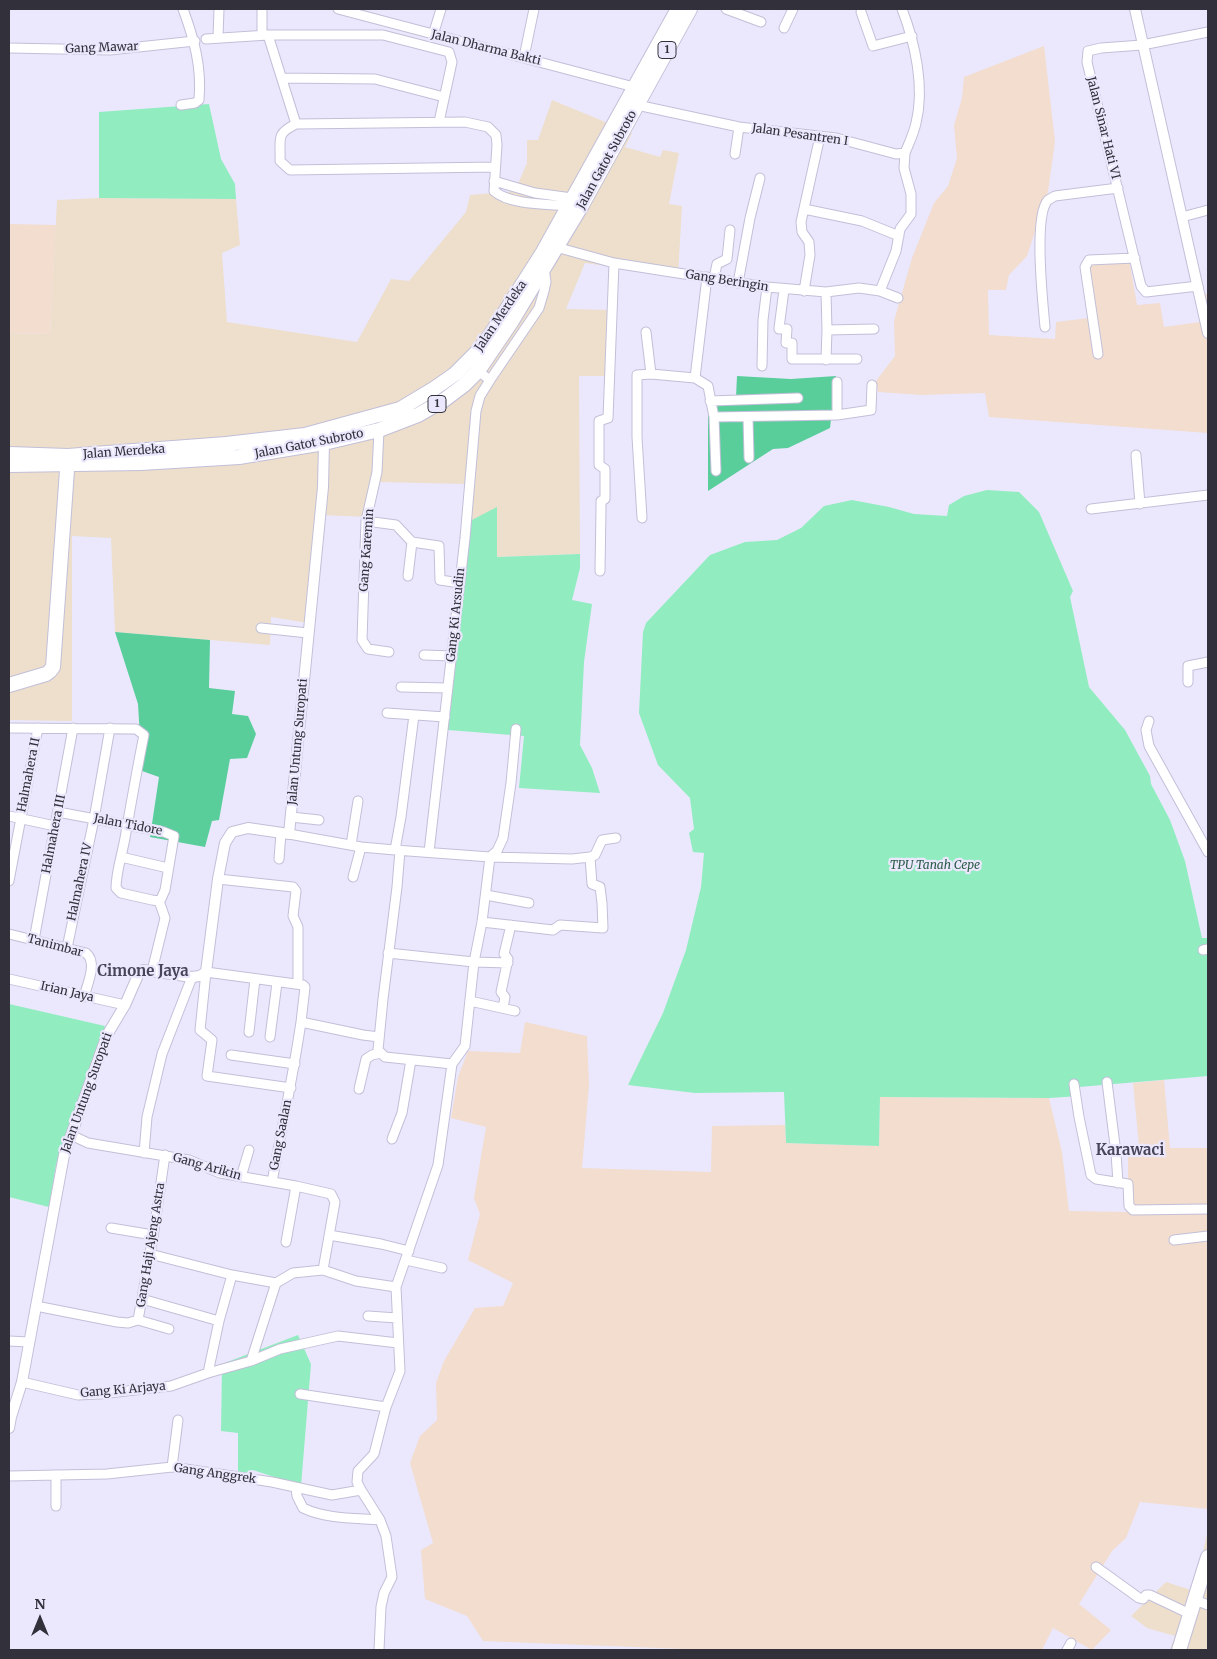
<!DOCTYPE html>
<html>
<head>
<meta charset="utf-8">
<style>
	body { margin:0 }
	#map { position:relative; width:1217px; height:1659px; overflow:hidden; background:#ebe8fd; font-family:Merriweather,serif }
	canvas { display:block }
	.frame { position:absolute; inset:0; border:10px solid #32313b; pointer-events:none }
	.north { position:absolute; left:15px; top:1594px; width:50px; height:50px; -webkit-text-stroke:4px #ebe8fd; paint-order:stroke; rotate:0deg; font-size:14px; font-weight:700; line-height:20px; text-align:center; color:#32313b }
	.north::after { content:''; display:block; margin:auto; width:18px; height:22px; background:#32313b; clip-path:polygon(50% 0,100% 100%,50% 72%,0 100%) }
</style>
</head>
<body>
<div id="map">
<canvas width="1217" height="1659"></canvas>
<div class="frame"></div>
<div class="north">N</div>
</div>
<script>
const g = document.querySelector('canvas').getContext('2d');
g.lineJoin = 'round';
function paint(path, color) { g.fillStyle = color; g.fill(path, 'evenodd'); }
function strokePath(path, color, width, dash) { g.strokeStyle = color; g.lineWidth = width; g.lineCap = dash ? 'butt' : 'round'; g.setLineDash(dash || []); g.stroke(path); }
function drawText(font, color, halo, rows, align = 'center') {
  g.font = font + ' Merriweather,serif'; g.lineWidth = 4.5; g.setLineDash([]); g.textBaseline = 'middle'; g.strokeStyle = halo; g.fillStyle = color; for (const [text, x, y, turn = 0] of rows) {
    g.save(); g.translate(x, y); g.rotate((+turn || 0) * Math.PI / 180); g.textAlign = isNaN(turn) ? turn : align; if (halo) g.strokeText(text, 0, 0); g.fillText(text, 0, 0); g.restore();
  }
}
const commercial = new Path2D(`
	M552,100L632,133L625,147L660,157L663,150L679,153L669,204L682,206L678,276L585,263L566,309L612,310L608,376H579L580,554L497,557L496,508L464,524L468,484L378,482L368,517L320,515L314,624L271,617L270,645L115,632L111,538L72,536V721L9,720V333L50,334L57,200L99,198L236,199L240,245L222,253L227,322L357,342L391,279L409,281L466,212L470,195L515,191L527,163V140H538Z
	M1208,1530V1650H1170L1175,1636L1147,1628L1131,1616L1166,1582L1194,1591Z`);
const industrial = new Path2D(`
	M1044,46L1055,141L1048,192L1027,256L1009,275L1006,290H988L989,335L1055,339L1056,322L1089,318L1084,265L1129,259L1137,305L1160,303L1164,327L1207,321L1201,294H1208V433L989,417L985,393L921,395L878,392L876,381L895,356L894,321L912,258L934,203L948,186L957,158L954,125L962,98L964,77Z
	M9,224L56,225L50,334L9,333Z
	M525,1022L587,1036L589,1085L582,1168L711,1172L712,1126L785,1125L786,1143L879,1146L880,1097L1049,1098L1062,1152L1069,1211L1128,1212V1157H1140L1133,1083L1164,1080L1170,1148H1208V1509L1140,1502L1126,1538L1112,1551L1079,1604L1111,1630L1092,1650L1053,1628L1042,1650H709L483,1641L467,1616L425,1599L421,1550L433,1543L410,1463L420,1436L437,1420L436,1383L444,1361L475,1308L503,1306L513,1283L468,1260L480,1214L474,1198L486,1127L451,1118L458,1077L468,1051L520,1053Z`);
const green = new Path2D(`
	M209,104L221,159L235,184L236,199L99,198V112Z
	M987,490L1019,492L1039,512L1073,591L1070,597L1089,687L1125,730L1150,776L1151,784L1170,820L1185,861L1202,938H1208V1076L1079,1087L1080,1096L1049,1098L880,1097L879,1146L786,1143L784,1092L695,1093L628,1085L663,1013L686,950L701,887L704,853L693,852L689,833L694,829L690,798L658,765L639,713L643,632L646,623L710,555L745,542L777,540L801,528L824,506L852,500L889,507L914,514L947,516L949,505L964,496Z
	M497,507V557L580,554V568L572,600L592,604L584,662L580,745L592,768L600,793L519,788L524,736L448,730L461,604L464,524Z
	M9,1004L105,1026L56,1165L49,1207L9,1197Z
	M298,1335L311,1364L301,1486L253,1470L238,1477V1433L221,1431L222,1364Z`);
const forest = new Path2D(`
	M737,376L791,379L836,376L830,428L788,448L773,449L708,491V398L736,397Z
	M115,632L210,640L209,688L235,691L232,714L248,716L256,734L247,758L230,759L219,820L212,821L205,847L150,837L159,777L142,771L138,704Z`);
const minor = new Path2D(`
	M262,9V35
	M338,9L634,87
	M726,9L761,22
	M861,12L873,46L912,36
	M784,28L793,9
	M268,35H383L449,52L452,62L439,122
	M433,35L441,9
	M218,38L219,9
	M206,39L268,35L296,124
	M9,48L110,50L195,41
	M524,57L534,9
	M282,78L375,79L444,97
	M181,105L195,103L199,100C202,67 194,39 183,9
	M637,105L739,127L836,138L896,154L905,153C909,143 914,133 916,123C925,87 915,43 902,9
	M735,154L739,127
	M495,167L290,170L280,161C281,139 275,134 296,124L465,122L488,127L496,135L497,145L494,191C510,205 547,204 568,206
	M494,181L535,193L572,198
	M804,209L862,221L899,236
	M1182,217L1208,210
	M557,246L563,249L614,263L767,287L826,292L859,288L880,291L898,298
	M707,277L695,378L708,386L714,417L837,415L871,410L872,385
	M714,278L717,264L727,259L730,230
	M738,283L750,218L760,178
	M1198,286L1146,292L1141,286L1087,62L1088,51L1101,48L1142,45L1208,32
	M784,290L779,328V329H787L786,343H792V359H857
	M804,291L810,255L809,242L802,232L801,222L820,136
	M880,291L896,251L900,229L911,214V194L904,168L905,153
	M1045,327C1043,303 1033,216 1048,200C1049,200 1054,196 1055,196L1118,188
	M827,330L874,329
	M646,332L651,374
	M1098,354L1085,267L1089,260L1135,258
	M826,360L827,330L826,292
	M762,366L763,320L767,287
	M478,371L490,380L539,308L544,291L546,282L544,268
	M837,382V415
	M710,401L798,398
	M714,417L716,471
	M748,417L749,458
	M379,430L377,472L366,521L362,640L368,649L389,652
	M1136,455L1140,504
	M1091,509L1208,495
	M642,518L637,437V375L651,374L695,378
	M366,521L396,525L412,542L439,546L440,580L460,583
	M600,571L601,508V501L605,499V469L599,465V421L608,418L614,263
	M408,576L412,542
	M261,628L308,633
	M424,655L452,656
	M1188,682V666L1208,662
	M401,687L448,688
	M387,713L445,717
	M1149,721L1146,730L1149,746L1208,852
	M9,728L136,729L144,735C137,769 131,804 125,838C122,855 116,872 116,888L121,893L152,900L159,901L161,899L165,890L174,836L164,832L58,812
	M9,816L55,826
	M291,817L319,820
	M289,834L361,847L395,850L490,857L572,859L590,857L595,855L602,840L616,838
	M351,845L358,801
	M395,850L401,817L414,715
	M400,850L397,887L383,999L378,1050L385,1057L452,1064
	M429,852L465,538L476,411L480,396L490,380
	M121,857L168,868
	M490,857L497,851L503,838L511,783L516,729
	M279,859L281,833
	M353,877L361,847
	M218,879L293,887L296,891L293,916L298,927V984
	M9,881L38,728
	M486,895L529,903
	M482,922L553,930L560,925L603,928L602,903L600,887L592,884L590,857
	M9,934L86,953C98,963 87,984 84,997
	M34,940L73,728
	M67,948L94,819L110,728
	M1203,950L1208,949
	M388,953L474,962L508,963
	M152,971L165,918L159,901
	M9,979L125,1005
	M470,1001L515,1011
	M503,1008L505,997L501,992L508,959L504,954L511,925
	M249,1032L255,979
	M270,1037L277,983
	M231,1055L295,1064
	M1107,1082L1116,1153L1118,1183
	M1074,1084L1079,1117L1091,1175L1096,1179L1128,1184L1129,1206L1133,1210L1208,1209
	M291,1088L207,1076L212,1040L200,1030L206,972L303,985L305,987L301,1022L363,1035L379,1037
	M359,1089L366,1059L372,1055L381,1053
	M71,1135L88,1143L189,1160L220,1173L296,1186L331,1194L335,1202L323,1270
	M392,1139L402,1113L411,1060
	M144,1153L147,1117L162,1054L192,977
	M241,1177L249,1150
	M272,1182C282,1128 293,1076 301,1022
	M111,1228L153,1235
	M329,1235L381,1244L409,1251
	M1174,1240L1208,1236
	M286,1242L296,1186
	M406,1260L442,1268
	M276,1283L293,1273L323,1270L356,1281L396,1287
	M142,1299L219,1321
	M36,1306L117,1322L128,1323L138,1320L153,1237L165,1155
	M368,1316L397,1318
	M138,1320L169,1329
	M9,1341L29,1342
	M251,1361L280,1349L338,1336L398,1343
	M208,1373L219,1321L232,1275
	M22,1382L78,1395L100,1394L171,1386L208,1373L251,1361L276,1283L232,1275L150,1254
	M300,1394L386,1407
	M172,1467L178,1420
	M9,1476L107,1474L172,1467L272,1482L332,1495L361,1490
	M296,1488L297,1496L303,1508C326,1519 354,1518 380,1520
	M56,1506V1475
	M1096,1567L1139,1598L1143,1599L1146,1595H1150L1190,1614
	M1195,1600L1208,1605
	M379,1650L381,1607L384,1593L392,1577L386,1536L380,1520L361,1490L357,1482L358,1471L374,1454L386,1407L400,1371L396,1287L438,1165L452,1064L465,1046L474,962L482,922L490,857
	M1067,1650L1071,1643`);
const tertiary = new Path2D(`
	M1135,9L1208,333
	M9,1428L11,1417L22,1382L64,1155L107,1035L125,1005L139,973L143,970L192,977L200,976L206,972L218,879L225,843L232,832L248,828L289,834L323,487L324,443`);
const primary = new Path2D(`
	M9,685L46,674L50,671L53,667L68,456
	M1179,1650L1208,1557`);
const trunk = new Path2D(`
	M9,454L68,456L94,454L226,444L305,435L400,409L435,388L455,374L478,351L491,334L543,252L678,9
	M9,465L141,463L239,457L324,443L379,430L418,415L444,400L464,385L478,371L512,321L582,205L690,9`);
const shields = [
	[667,50,18],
	[437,404,18]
];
const shieldNames = [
	["1",667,50],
	["1",437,404]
];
const streetNames = [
	["Gang Mawar",102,48,-2],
	["Jalan Dharma Bakti",486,48,14],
	["Jalan Sinar Hati VI",1103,128,76],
	["Jalan Pesantren I",800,135,8],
	["Jalan Gatot Subroto",607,160,-61],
	["Gang Beringin",727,281,9],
	["Jalan Merdeka",501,316,-56],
	["Jalan Gatot Subroto",309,444,-11],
	["Jalan Merdeka",124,452,-4],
	["Gang Karemin",367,550,-86],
	["Gang Ki Arsudin",456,615,-84],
	["Jalan Untung Suropati",298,742,-85],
	["Halmahera II",29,775,-79],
	["Jalan Tidore",128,825,11],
	["Halmahera III",54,834,-79],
	["Halmahera IV",80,882,-78],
	["Tanimbar",55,946,15],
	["Irian Jaya",67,992,13],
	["Jalan Untung Suropati",87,1093,-70],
	["Gang Saalan",281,1135,-79],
	["Gang Arikin",207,1167,16],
	["Gang Haji Ajeng Astra",151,1245,-81],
	["Gang Ki Arjaya",123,1390,-5],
	["Gang Anggrek",215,1474,8]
];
const parkNames = [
	["TPU Tanah Cepe",935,866]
];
const quarterNames = [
	["Cimone Jaya",143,972],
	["Karawaci",1130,1151]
];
paint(commercial, '#eddfcc');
paint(industrial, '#f2ddcf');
paint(green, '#91ecc0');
paint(forest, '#59ce9b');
strokePath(minor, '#c2bfd8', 11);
strokePath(tertiary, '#c2bfd8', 12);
strokePath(primary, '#c2bfd8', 16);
strokePath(trunk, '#c2bfd8', 16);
strokePath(minor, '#fff', 9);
strokePath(tertiary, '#fff', 10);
strokePath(primary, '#fff', 14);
strokePath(trunk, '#fff', 14);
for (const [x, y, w] of shields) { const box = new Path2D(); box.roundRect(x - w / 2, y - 8.5, w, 17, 4); g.fillStyle = '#ebe8fd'; g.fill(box); strokePath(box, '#32313b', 1); }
drawText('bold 11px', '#32313b', null, shieldNames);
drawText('12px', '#32313b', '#ebe8fd', streetNames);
drawText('italic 12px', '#2c5b46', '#ebe8fd', parkNames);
drawText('bold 15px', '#48445a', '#ebe8fd', quarterNames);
</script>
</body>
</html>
